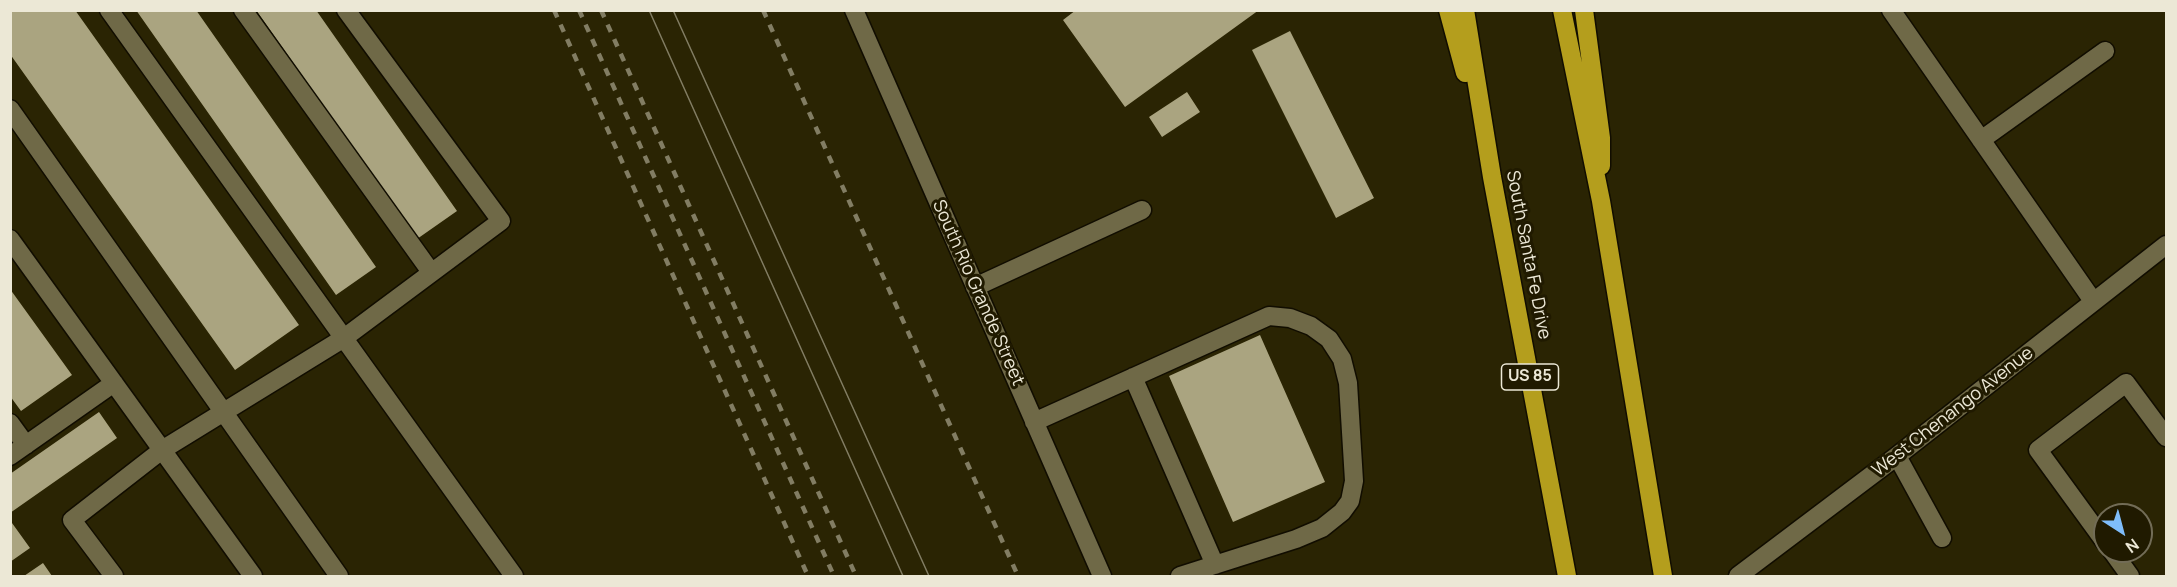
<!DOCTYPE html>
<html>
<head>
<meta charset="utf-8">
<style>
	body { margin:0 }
	#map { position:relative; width:2177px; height:587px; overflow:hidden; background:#2a2403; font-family:Manrope,sans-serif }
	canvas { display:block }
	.frame { position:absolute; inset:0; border:12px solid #ece8d6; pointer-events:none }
	.north { position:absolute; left:2093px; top:503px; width:60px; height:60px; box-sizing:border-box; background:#201a00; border:2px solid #726c56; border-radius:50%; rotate:144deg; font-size:16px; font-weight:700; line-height:24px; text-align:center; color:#ece8d6 }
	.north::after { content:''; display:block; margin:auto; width:21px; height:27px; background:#7fbdfa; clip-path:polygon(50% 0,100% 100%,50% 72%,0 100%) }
</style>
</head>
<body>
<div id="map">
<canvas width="2177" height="587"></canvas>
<div class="frame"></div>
<div class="north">N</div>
</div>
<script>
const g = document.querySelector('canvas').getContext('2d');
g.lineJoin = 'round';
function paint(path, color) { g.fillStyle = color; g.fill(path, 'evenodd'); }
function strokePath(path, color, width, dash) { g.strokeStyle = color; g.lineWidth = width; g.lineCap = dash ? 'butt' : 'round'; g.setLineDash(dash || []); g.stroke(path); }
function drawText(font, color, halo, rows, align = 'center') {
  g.font = font + ' Manrope,sans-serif'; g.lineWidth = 6; g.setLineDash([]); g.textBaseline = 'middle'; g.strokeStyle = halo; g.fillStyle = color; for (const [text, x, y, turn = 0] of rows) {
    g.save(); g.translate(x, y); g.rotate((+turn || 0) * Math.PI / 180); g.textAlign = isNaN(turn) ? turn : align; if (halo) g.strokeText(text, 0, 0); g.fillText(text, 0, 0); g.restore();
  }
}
const building = new Path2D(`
	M10,10H75L299,325L235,370L10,54Z
	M136,10H196L376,267L336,295Z
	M256,10H316L457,211L417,239Z
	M1076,10H1259L1125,107L1063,20Z
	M1290,31L1374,198L1336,218L1252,50Z
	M1187,92L1200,112L1162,137L1149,117Z
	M10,289L72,375L21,411L10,396Z
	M1260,335L1325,482L1233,522L1169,376Z
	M99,412L117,438L10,513V474Z
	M12,523L30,548L10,562V524Z
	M43,563L52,576H24Z`);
const minor = new Path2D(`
	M109,10L514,576
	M243,10L431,272
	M854,10L1102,576
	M1891,10L2093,301
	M10,109L339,576
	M1981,140L2105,51
	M10,239L253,576
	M975,287L1142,210
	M1133,377L1215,565
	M1034,422L1269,316L1290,318L1311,326L1329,339L1342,359L1348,383L1354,481L1350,501L1342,512L1322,528L1296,539L1180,576
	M10,423L26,445
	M10,456L114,383
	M1897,456L1942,538
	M2105,542L2038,450L2126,383L2166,437
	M2112,551L2130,576
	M114,576L72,520L162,450L344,338L501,221L346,10
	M1738,576L1897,456L2166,245`);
const highway = new Path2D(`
	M1448,10L1465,73
	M1465,10L1492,177L1567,576
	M1562,10L1601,201L1663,576
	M1584,10L1601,138V166`);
const tram = new Path2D(`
	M649,10L903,576
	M673,10L929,576`);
const rail = new Path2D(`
	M554,10L808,576
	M579,10L834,576
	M601,10L856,576
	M763,10L1018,576`);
const shields = [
	[1530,377,57]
];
const shieldNames = [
	["US 85",1530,377]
];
const streetNames = [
	["South Santa Fe Drive",1528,255,79],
	["South Rio Grande Street",978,293,66],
	["West Chenango Avenue",1953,412,-38]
];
paint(building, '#aaa480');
strokePath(minor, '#110d00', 21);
strokePath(highway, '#110d00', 21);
strokePath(minor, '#6f6947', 18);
strokePath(highway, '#b49e1d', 18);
strokePath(tram, '#827d63', 1.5);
strokePath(rail, '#827d63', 4.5, [8, 8]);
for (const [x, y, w] of shields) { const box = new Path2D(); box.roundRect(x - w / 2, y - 13, w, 26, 4.5); g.fillStyle = '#201a00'; g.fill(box); strokePath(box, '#ece8d6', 1.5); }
drawText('bold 16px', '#ece8d6', null, shieldNames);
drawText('18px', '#ece8d6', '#201a00', streetNames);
</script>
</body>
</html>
